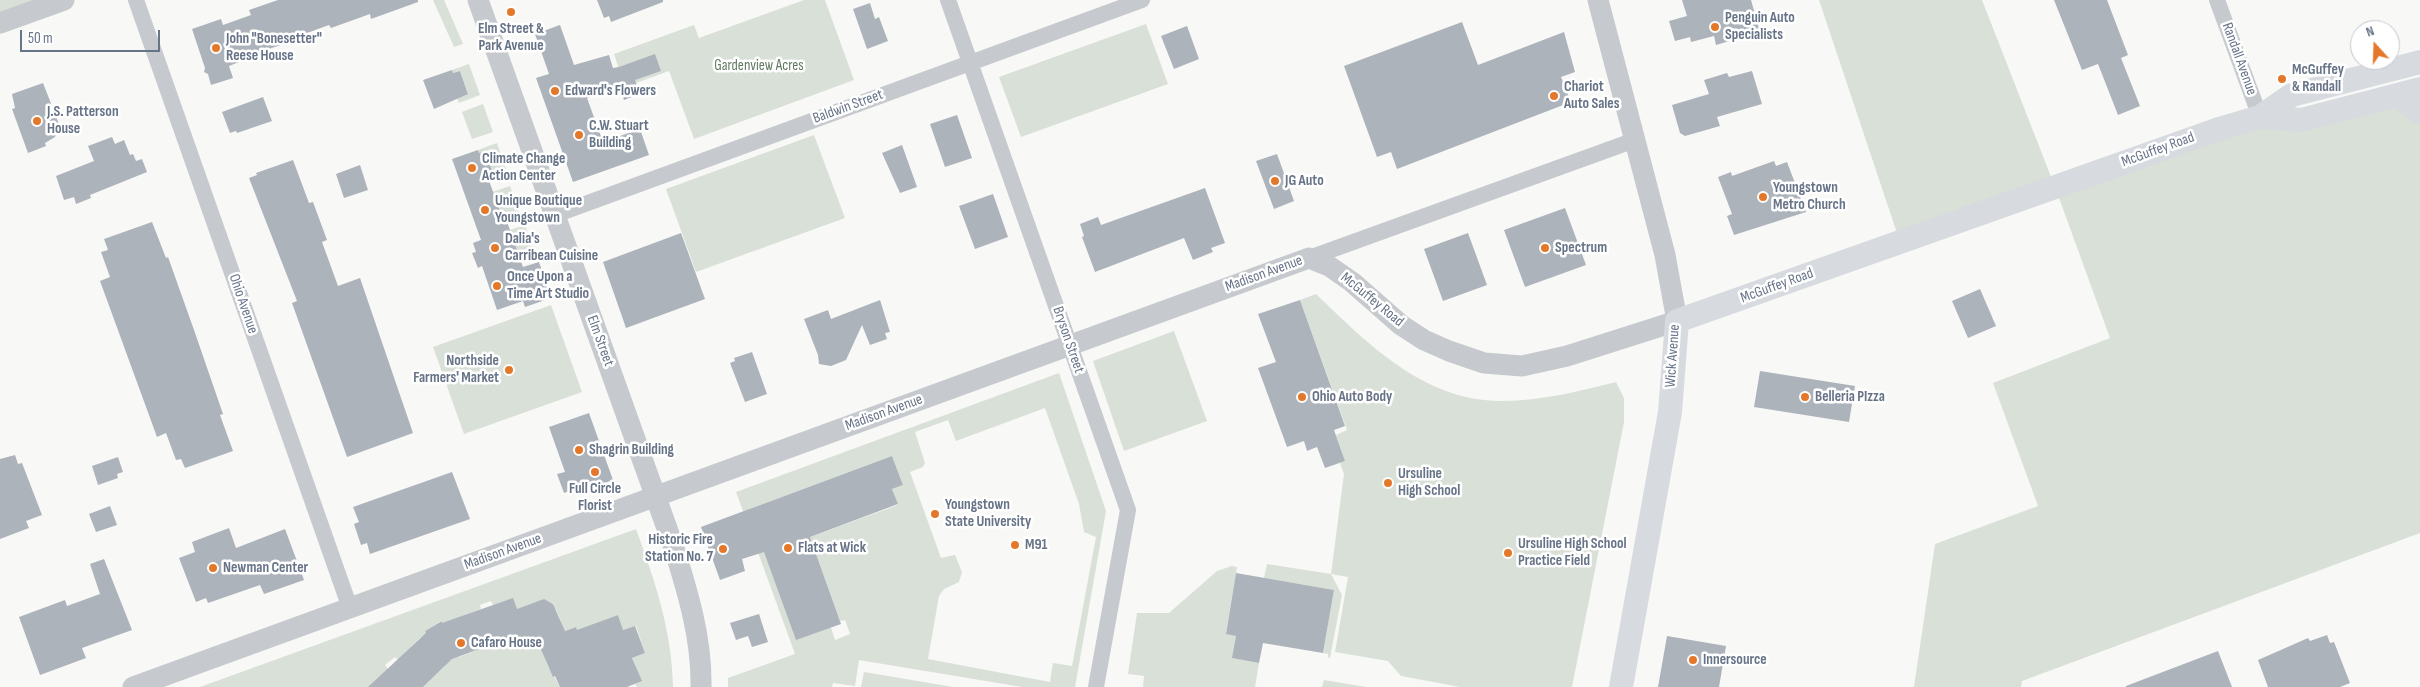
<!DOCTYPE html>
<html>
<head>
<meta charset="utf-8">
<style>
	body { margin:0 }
	#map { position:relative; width:2420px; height:687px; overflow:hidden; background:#f8f8f6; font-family:"Sofia Sans Condensed",sans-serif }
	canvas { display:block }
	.north { position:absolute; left:2350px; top:20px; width:50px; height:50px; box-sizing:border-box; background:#fff; border:1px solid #c2c7cf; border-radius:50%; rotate:340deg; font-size:14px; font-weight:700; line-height:20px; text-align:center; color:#677387 }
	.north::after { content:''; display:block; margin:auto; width:18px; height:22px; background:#e4782a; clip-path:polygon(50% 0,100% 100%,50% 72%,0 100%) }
	.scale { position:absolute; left:20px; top:30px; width:140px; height:22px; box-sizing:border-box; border:2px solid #677387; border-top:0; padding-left:6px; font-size:15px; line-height:18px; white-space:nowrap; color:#677387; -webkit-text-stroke:4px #fff; paint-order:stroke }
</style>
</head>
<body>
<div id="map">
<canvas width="2420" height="687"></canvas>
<div class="north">N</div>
<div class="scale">50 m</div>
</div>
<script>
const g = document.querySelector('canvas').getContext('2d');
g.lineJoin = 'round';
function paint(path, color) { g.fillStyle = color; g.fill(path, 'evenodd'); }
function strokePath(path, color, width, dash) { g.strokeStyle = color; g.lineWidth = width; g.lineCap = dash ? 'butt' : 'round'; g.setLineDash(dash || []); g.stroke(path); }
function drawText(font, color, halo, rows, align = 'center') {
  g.font = font + ' "Sofia Sans Condensed",sans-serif'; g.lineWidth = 5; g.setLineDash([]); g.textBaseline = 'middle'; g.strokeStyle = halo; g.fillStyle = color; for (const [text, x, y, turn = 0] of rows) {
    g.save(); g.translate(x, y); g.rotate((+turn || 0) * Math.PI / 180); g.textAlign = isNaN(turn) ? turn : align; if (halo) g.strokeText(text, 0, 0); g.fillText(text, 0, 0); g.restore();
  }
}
const green = new Path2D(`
	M0,0H64L0,23Z
	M433,0H444L463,44L454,47Z
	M804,0H825L854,80L694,139L669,71L625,87L614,54L694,25L699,38Z
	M1819,0H1982L2055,187L2219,129L2397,95L2420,112V533L2022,681L2021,687H1914L1935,544L2038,506L1993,383L2110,338L2055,187L1900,242Z
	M1146,24L1168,84L1021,137L999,77Z
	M469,64L480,95L459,103L457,98L468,93L460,71L453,73L452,70Z
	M483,104L493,132L472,139L462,112Z
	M814,135L845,218L696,272L666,189Z
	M497,143L508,175L483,184L481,178L493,173L486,151L479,153L478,150Z
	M510,186L521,217L504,224L486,194Z
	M525,225L535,255L493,270L504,232Z
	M1316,294C1368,344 1425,402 1503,401C1542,401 1579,391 1616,382L1624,398V422L1572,687H1460L1401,676L1388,661L1335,652L1348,577L1331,574L1342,595L1330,658L1328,657V654L1323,653L1334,590L1264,578L1267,564L1331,574L1344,474L1340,463L1345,461L1336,435L1347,430L1300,300Z
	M551,305L582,392L464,434L433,347Z
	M1174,331L1207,421L1124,451L1093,361Z
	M1059,373L1106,511L1075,687H1022L859,660L855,686L833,683L832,687H728V678L795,654L736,492ZM1045,408L1079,504L1084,532L1096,537L1072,666L1053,663L1050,682L928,659L939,596L944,589L959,582L962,572L955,555L941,558L910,472L923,467L925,463L915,432L948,420L956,441ZM892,456L903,485L892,489L898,505L810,537L840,621L845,620L850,634L835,640L831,628L764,549L749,509Z
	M636,529C655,581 672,631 673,687H637L635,684L641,681L632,658L645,653L636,626L623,630L618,615L594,624L599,639L584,650L576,627L561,632V621L556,610L551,609L554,604L545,600L528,605L518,612L493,605L491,601L480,605L481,609L443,624L441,621L425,631L427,635L420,638L398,660L395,657L385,665L388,669L376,687H200Z
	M1232,566L1237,567L1226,633L1236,636L1233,658L1259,663L1255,687H1143L1144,676L1128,674L1137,613H1169L1217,571Z
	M539,637L547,664L560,687H423L445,666L444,663L458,655L459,657L493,644L494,648L506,644V640Z
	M864,672L953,687H861Z
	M1324,680L1366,687H1322Z`);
const building = new Path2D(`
	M278,0H418V2L371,19L370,14L331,28L329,25L299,36L300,39L237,59L239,62L229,66L233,78L211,85L208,74L204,72L205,68L192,29L221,19L223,25L251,15L249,10Z
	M597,0H663V2L611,22L609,16L604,18Z
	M1682,0H1751L1760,32L1716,45L1714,36L1691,42L1690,37L1675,41L1669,21L1687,16Z
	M2054,0H2107L2128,55L2121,58L2140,106L2118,115L2098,64L2082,70Z
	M870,3L875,19L879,17L888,41L867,49L853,9Z
	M1462,22L1478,65L1564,32L1575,72L1561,77L1571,102L1397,169L1391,152L1377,157L1344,66Z
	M560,25L574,65L609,55L613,68L619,67L655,54L661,71L635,80L640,94L624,100L619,86L587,98L603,142L640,129L649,155L573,182L536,78L549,74L535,34Z
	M1187,26L1199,59L1174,69L1161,36Z
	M452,70L453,73L460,71L468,94L434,109L423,80Z
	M1752,71L1762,104L1717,117L1720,126L1685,136L1680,133L1672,105L1709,94L1704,80L1727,73L1729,77Z
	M43,83L59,124L55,137L45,143L46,146L28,153L12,109L15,108L12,94Z
	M263,97L272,121L237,133L236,131L230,133L222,112Z
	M957,115L972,158L945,167L930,124Z
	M112,137L115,144L124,140L130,155L133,154L136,161L142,159L147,172L90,195L91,198L76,204L74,197L64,200L56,176L94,161L88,146Z
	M902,145L917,187L900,193L882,153Z
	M478,150L479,153L485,151L493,173L487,175L501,214L504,213L523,267L539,262L551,298L525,307L523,301L497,310L482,266L478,268L472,253L476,252L473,243L481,240L452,159Z
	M1277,154L1294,201L1274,209L1256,161Z
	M293,160L309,203L313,202L327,240L322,242L338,286L360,278L413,433L347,457L292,303L297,301L249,178L257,175L256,173Z
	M1774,161L1776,166L1787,162L1806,212L1734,235L1727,216L1732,214L1718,177L1731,172L1732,176Z
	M360,165L368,190L344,198L336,174Z
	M1205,188L1225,243L1211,248L1213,252L1193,260L1184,238L1095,272L1082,237L1084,236L1080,224L1098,217L1101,225Z
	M993,194L1008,237L975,249L959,206Z
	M1565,208L1586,265L1525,287L1504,230Z
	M152,222L166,258L168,257L194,330L223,414L220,415L233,451L185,468L181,459L176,460L166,433L157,437L100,281L110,277L101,252L108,250L104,239Z
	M681,233L705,299L626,328L603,262Z
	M1468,233L1487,285L1443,301L1424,249Z
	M1980,289L1996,326L1968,338L1952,301Z
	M880,300L890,332L885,333L887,339L870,345L862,325L846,360L831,366L819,364L818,355L804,319L828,310L831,319Z
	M1300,300L1345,426L1334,430L1345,461L1325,468L1317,447L1307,451L1304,441L1287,447L1258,368L1276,362L1258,314Z
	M752,352L767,394L745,402L730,363L735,361L734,358Z
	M1760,371L1855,386L1849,422L1754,407Z
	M589,413L613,480L572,495L570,491L564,493L557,474L565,472L549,427Z
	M15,455L18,464L22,463L42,515L26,521L29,528L0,539V459Z
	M892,456L903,485L892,489L898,504L810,537L841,624L796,640L764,552L742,559L745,571L720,580L701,527Z
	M118,457L123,472L117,474L118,478L98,485L92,466Z
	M452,472L470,519L370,554L367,543L361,545L354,524L359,522L353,507Z
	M110,506L117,525L96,532L89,514Z
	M229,528L236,548L285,529L304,580L264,594L260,585L208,603L206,598L196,602L179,558L195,552L192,542Z
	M104,559L132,630L82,648L86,658L40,675L19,617L65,600L67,606L100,594L90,564Z
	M1236,573L1334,590L1323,653L1263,643L1259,663L1232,658L1236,636L1226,634Z
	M513,598L517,609L544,599L553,604L565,631L576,627L577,630L618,615L623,630L635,626L645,653L632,658L642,681L627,687H560L555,676L553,677L540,647L524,638L494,648L493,644L452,659L423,687H368L426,633L425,631L442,621V623Z
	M759,614L768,642L752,647L748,636L736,640L730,623Z
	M2327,635L2330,643L2334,642L2350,683L2340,687H2268L2258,660L2299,642L2308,638L2310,641Z
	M1667,636L1726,646L1719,687H1658Z
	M2218,651L2232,687H2126V686Z`);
const minor = new Path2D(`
	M136,0L350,608
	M948,0L1128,510L1096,687
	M2217,0L2260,117
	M555,215L1142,0
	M1309,258L1635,140`);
const tertiary = new Path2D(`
	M478,0L674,548C688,593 702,639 701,687
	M0,23L64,0
	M133,687L1309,258L1329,266L1352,282L1401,325L1424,340L1449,351L1484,363L1522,366L1567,356L1677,321L1665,255L1598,0`);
const secondary = new Path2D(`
	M2397,95L2420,112
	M2260,117L2292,95L2420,62
	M1621,687L1670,412L1677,321L2219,129L2260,117L2301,120L2420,89`);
const markers = [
	[511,12,5,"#e4782a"],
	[1715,27,5,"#e4782a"],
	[216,48,5,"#e4782a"],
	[2282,79,5,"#e4782a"],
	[555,91,5,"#e4782a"],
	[1554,96,5,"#e4782a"],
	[37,121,5,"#e4782a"],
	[579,135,5,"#e4782a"],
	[472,168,5,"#e4782a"],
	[1275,181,5,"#e4782a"],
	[1763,197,5,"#e4782a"],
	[485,210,5,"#e4782a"],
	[495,248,5,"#e4782a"],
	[1545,248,5,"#e4782a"],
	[497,286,5,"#e4782a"],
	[509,370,5,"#e4782a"],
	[1302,397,5,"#e4782a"],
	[1805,397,5,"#e4782a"],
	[579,450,5,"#e4782a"],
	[595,472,5,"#e4782a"],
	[1388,483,5,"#e4782a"],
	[935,514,5,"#e4782a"],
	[1015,545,5,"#e4782a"],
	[788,548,5,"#e4782a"],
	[723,549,5,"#e4782a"],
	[1508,553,5,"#e4782a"],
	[213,568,5,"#e4782a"],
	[461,643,5,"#e4782a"],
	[1693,660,5,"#e4782a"]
];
const poiNames = [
	["Penguin Auto",1725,18],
	["Specialists",1725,35],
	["Elm Street &",511,29,"center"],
	["Park Avenue",511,46,"center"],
	["John \"Bonesetter\"",226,39],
	["Reese House",226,56],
	["McGuffey",2292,70],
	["& Randall",2292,87],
	["Chariot",1564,87],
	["Auto Sales",1564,104],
	["Edward's Flowers",565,91],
	["J.S. Patterson",47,112],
	["House",47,129],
	["C.W. Stuart",589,126],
	["Building",589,143],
	["Climate Change",482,159],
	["Action Center",482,176],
	["JG Auto",1285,181],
	["Youngstown",1773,188],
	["Metro Church",1773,205],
	["Unique Boutique",495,201],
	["Youngstown",495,218],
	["Dalia's",505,239],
	["Carribean Cuisine",505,256],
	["Spectrum",1555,248],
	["Once Upon a",507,277],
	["Time Art Studio",507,294],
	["Northside",499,361,"right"],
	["Farmers' Market",499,378,"right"],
	["Ohio Auto Body",1312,397],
	["Belleria PIzza",1815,397],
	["Shagrin Building",589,450],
	["Ursuline",1398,474],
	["High School",1398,491],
	["Full Circle",595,489,"center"],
	["Florist",595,506,"center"],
	["Youngstown",945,505],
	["State University",945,522],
	["Historic Fire",713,540,"right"],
	["Station No. 7",713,557,"right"],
	["Ursuline High School",1518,544],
	["Practice Field",1518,561],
	["M91",1025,545],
	["Flats at Wick",798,548],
	["Newman Center",223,568],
	["Cafaro House",471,643],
	["Innersource",1703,660]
];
const streetNames = [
	["Randall Avenue",2239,59,70],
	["Baldwin Street",848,107,-20],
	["McGuffey Road",2158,150,-20],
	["Madison Avenue",1264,274,-20],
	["McGuffey Road",1777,286,-20],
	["McGuffey Road",1372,300,39],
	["Ohio Avenue",243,304,71],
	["Bryson Street",1068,340,71],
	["Elm Street",600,341,70],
	["Wick Avenue",1673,356,-86],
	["Madison Avenue",884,413,-20],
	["Madison Avenue",503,552,-20]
];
const parkNames = [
	["Gardenview Acres",759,66]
];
paint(green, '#d9e0d7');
paint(building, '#adb3bb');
strokePath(minor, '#c6c9cd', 16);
strokePath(tertiary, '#c6c9cd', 21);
strokePath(secondary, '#d7dadf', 24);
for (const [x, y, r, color] of markers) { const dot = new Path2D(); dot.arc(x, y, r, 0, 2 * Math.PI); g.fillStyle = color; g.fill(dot); strokePath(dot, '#fff', 2); }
drawText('bold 15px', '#677387', '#fff', poiNames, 'left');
drawText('15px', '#677387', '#fff', streetNames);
drawText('15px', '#637962', '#fff', parkNames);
</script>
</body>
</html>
